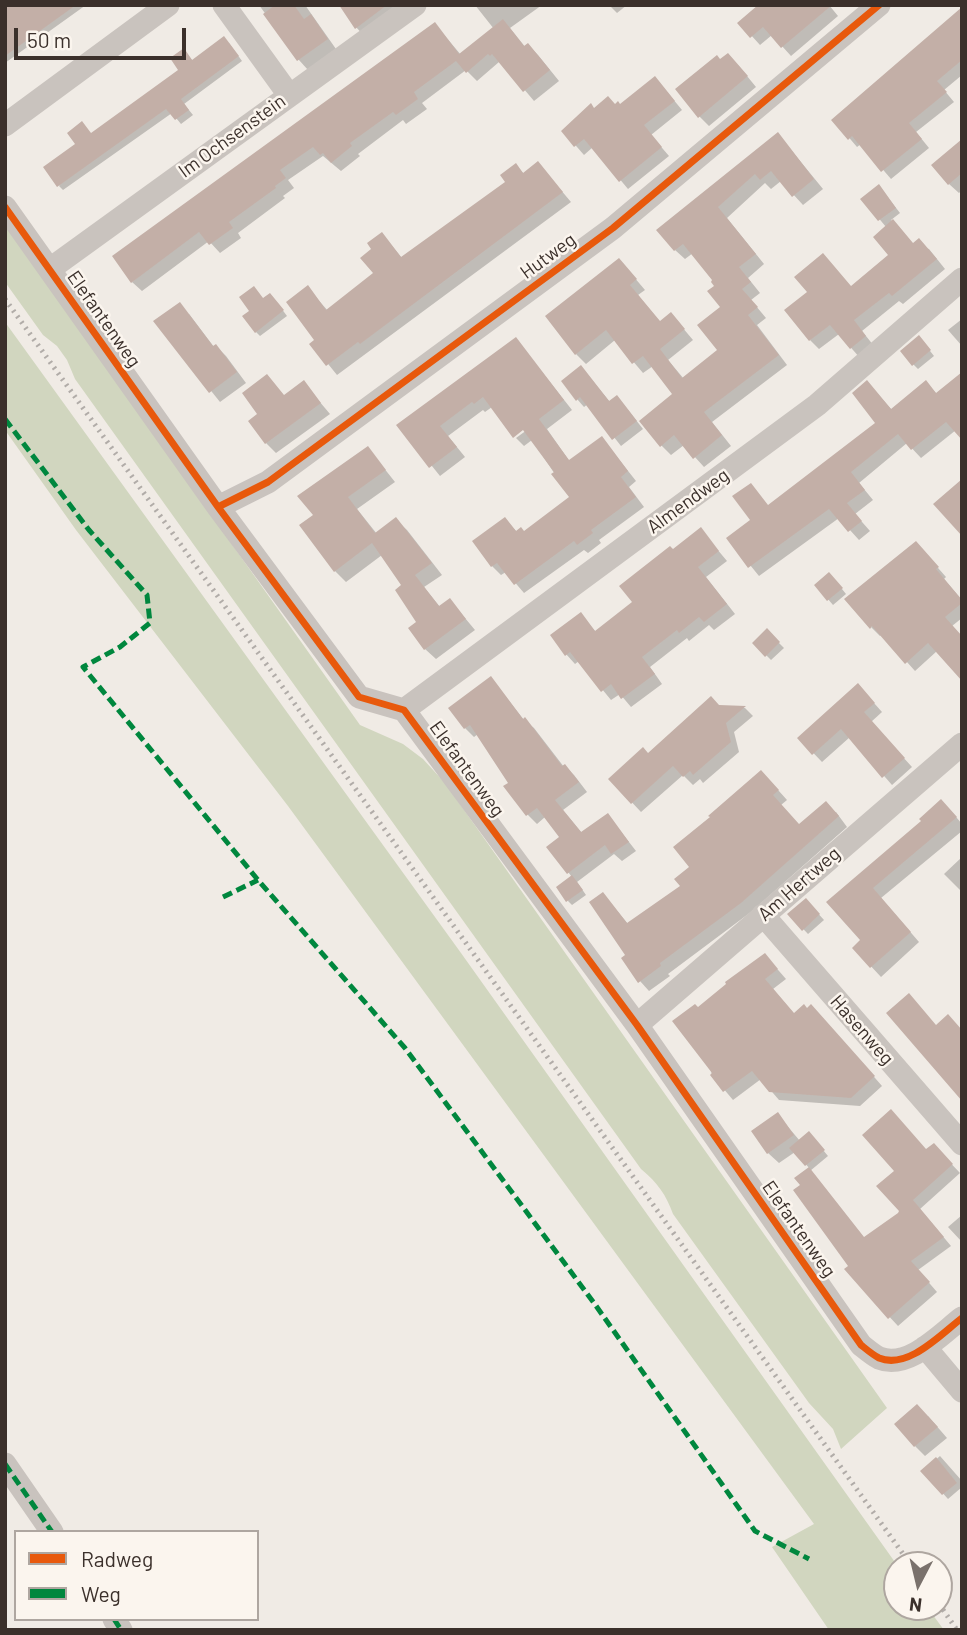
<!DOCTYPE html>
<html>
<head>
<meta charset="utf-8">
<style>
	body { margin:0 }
	#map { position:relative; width:967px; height:1635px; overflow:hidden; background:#f0ebe5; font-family:Barlow,sans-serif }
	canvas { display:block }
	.frame { position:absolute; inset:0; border:7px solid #3b302b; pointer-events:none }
	.legend { position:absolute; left:14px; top:1530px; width:245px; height:91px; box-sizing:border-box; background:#fbf5ee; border:2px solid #aea6a0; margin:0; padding:9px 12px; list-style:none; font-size:21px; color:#3b302b }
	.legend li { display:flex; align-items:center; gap:14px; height:35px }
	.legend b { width:35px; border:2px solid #aea6a0 }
	.north { position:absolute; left:883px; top:1551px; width:70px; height:70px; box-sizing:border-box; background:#fbf5ee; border:2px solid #aea6a0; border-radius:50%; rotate:187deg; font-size:19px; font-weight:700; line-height:28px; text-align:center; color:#3b302b }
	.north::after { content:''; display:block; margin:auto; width:24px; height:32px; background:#7a716c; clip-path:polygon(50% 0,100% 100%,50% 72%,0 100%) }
	.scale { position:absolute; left:14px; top:28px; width:172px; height:32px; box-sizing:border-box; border:4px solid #3b302b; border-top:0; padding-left:9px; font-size:21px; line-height:24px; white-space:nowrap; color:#3b302b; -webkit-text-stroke:5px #fbf5ee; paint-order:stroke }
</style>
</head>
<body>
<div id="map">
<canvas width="967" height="1635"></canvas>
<div class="frame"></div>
<ul class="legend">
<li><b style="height:9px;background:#e8590c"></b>Radweg</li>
<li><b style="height:9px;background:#00873e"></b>Weg</li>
</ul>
<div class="north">N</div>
<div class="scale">50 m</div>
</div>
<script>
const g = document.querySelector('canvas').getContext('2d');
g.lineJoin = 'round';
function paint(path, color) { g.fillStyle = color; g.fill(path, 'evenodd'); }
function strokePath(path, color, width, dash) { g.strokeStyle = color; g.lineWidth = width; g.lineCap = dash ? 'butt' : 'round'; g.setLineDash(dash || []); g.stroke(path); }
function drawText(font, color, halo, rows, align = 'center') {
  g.font = font + ' Barlow,sans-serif'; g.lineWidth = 5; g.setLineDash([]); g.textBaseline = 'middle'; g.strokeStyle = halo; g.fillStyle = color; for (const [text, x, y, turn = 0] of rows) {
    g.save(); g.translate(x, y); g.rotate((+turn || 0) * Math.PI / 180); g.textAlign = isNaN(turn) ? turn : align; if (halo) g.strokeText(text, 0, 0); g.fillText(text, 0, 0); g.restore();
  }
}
const green = new Path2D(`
	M5,224L360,725L403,744L423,759L445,783L887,1408L841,1449L833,1429L809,1403L673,1214C666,1195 658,1183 641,1169L75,379L67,360L57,346L43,335L5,282Z
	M5,322L461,953L897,1565V1607H927L944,1630H829L772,1547L814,1524L288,806L76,530L5,430Z`);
const shadow = new Path2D(`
	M37,5H86L5,63V28Z
	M259,5H305L336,49L308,70L299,60Z
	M352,5H408L365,37L356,27Z
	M475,5H542L510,28L526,48L528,45L538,55L559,81L534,101L502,63L499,62L477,81L466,70L422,103L427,109L406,124L403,120L358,154L360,156L341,171L323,156L288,180L294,188L283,196L285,198L238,233L241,238L220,253L209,241L142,291L132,282L435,24L461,55L494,29Z
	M609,5H627L617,13Z
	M829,5L838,16L791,56L772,35L760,45L740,23Z
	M962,9V75L944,90L954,102L916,132L929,148L891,179L861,144L857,147L834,120Z
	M229,43L242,61L184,104L193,115L181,124L172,113L63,190L59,186L91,134L180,70L188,55L193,61Z
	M738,65L756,87L709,126L699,116Z
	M663,87L682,110L651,135L669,156L628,189L593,147L584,155L563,131L595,110L620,106Z
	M778,134L823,189L803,205L781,181L771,189L765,183L727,218L764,264L748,278L760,293L751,300L766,318L757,325L787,365L712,422L731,446L704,467L684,445L671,455L661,445L675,394L653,366L643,373L615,340L586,364L576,354L628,270L645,290L638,295L660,322L671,314L693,340L668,360L684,379L719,350L722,307L715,281L693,253L685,259L675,250Z
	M962,152V190L959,193L949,184Z
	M538,163L571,202L337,375L312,344L316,340L308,288L328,311L375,274L373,250L382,234L402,258L507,182L516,165L524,174Z
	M883,191L900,213L891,220L914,245L929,249L945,269L903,304L899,301L862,331L874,346L860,358L839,334L819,349L810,340L851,288L890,255L886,227L863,199Z
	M264,300H275L287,316L260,336L256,332Z
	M189,314L214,347L216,346L226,356L246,383L220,402L156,322Z
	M962,319V346L948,330Z
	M516,339L572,410L547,429L570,462L602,438L636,481L629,487L644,507L599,540L601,543L588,553L584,550L524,593L506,572L501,575L492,566L505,519L517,532L524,533L571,498L532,440L524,446L516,438L531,427L492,407L485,412L483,410L448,436L465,457L440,476L399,425Z
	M923,342L934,356L918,369L913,364Z
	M588,375L610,402L624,405L643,429L621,446L588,404L584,407L577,399Z
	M303,382L330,414L276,453L266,443L285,397Z
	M867,382L892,410L926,383L937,394L956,430L921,458L907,443L859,483L873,500L855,514L870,531L859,540L839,518L759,576L728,538L752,521L750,485L769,507L878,423Z
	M368,448L395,482L357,509L377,534L396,520L407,530L442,575L424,587L440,607L450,600L475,630L436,659L425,649L419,622L404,586L382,555L346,582L335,571L316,515Z
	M701,530L727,561L706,577L735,614L714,630L709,625L689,641L687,638L650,667L662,684L631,707L620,694L611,700L579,661L575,664L566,654L581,615L596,632L635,603L673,551Z
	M924,552L946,577L944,579L962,600V618L952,626L937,651L915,671L882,634L880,636L871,627Z
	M834,579L846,594L833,605L816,585Z
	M767,631L784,648L771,660L754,643Z
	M491,678L524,720L534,728L564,767L565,766L574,775L587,792L563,810L582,833L608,815L636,851L622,861L614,854L577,882L586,895L572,905L568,901L572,877L548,847L561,837L545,817L537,824L528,815L506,787L510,783L478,734L474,737L465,728Z
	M866,694L882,712L871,722L912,767L892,785L850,737L822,762L799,738Z
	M719,707L745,708L753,716L734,732L739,752L703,783L700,779L693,785L683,775L641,812L610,779Z
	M770,781L787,800L781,805L799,825L836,812L847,827L751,912L668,974L670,976L649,991L640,981L603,894L628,924L682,886L692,867Z
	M951,811L962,824V831L881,898L919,942L881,977L854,948L863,940L828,902Z
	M962,857V892L944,874Z
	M806,900L824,920L808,934L789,914Z
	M765,955L786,979L773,989L794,1014L820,1015L882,1086L860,1106L779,1100L761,1079L733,1100L712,1075L698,1009Z
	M778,1115L800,1141L813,1138L828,1156L810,1171L865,1239L900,1214L927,1151L942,1154L960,1173L920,1209L951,1246L918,1270L937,1292L898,1326L846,1270L851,1266L802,1185L810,1169L795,1152L779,1163L768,1153Z
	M962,1215V1242L948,1227Z
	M928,1416L947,1438L925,1456L915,1446Z
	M940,1456L962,1481V1487L948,1499L923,1471Z`);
const building = new Path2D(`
	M5,5H76L5,56Z
	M275,5H294L304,19L311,14L328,39L297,61L263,14Z
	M339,5H387L355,29Z
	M758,5H832L781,48L763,27L750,38L737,23Z
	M962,7V60L937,81L947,92L909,123L922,139L881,172L852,136L848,140L831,120Z
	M503,19L524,46L528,43L550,70L523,92L492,54L490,56L488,54L466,73L456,61L414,92L418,99L396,115L393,112L350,143L352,146L331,163L323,153L320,155L313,147L280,170L286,178L275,186L276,188L229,222L233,228L209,245L199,232L131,283L112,256L435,22L459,54Z
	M224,36L239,56L181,99L189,110L175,120L166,109L57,187L43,167L75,144L67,133L82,121L91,133L178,70L170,58L184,48L192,60Z
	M728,53L748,76L698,118L675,89L717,55L720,59Z
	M655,76L675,101L644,125L662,147L619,182L584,139L574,147L561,131L591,103L594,108L608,96L615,104L618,101L620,104Z
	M778,132L814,179L792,197L771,171L760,180L755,174L718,207L756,254L739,267L751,282L742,289L758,307L748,315L779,355L704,412L722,435L693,459L674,435L660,447L639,421L672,394L643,356L632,364L606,330L575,355L545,316L619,258L637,279L630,285L660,321L671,312L685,329L660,349L682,378L717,350L697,325L720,307L707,291L714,286L711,282L712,280L683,244L674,251L656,230Z
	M962,139V173L948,185L931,165Z
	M538,161L563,192L360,344L358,342L326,366L309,344L314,340L286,302L308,285L326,310L373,273L360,258L371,249L367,243L382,232L401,257L505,182L500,175L516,163L523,173Z
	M879,184L896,208L878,221L860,199Z
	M893,219L913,243L919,238L937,259L892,296L889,293L854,320L866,336L850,349L830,325L809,341L784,310L807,292L794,277L823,253L851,286L888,255L873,237Z
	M254,286L263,298L270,293L284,310L255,333L242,316L249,311L239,297Z
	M180,302L213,346L216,344L237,372L209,393L153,321Z
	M919,335L931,350L912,366L900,351Z
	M516,337L564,400L539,419L569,460L602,436L628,471L621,477L636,497L591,530L593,533L577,545L574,541L514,585L497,563L491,567L472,541L505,517L516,531L521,527L524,531L569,497L551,474L554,472L523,430L513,438L483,397L474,404L472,402L440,426L457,447L429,468L396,425Z
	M581,365L609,401L617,395L637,421L612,440L580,397L576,401L561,381Z
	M962,372V440L946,422L911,450L898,434L851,472L865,490L847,503L862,521L848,532L829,509L748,568L726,538L750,520L732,496L751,483L768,505L875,423L852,393L867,380L891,409L926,380L936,393Z
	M267,374L284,395L304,380L321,403L265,444L248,421L257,414L242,393Z
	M368,446L386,470L348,497L375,533L396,517L432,563L415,575L439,606L450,598L466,619L424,650L408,628L416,622L395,590L401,585L372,543L334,572L299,525L313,515L297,496Z
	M962,479V536L933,504Z
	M701,527L719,551L698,567L727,604L704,622L699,617L679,633L677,630L642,657L655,674L621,699L611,684L601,692L570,652L565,656L550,635L581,612L595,631L632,602L619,586L670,546L673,549Z
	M916,541L939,567L936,569L962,600V603L945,617L962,636V681L928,643L905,664L872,626L870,629L844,599Z
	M829,572L843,588L827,601L814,585Z
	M767,628L780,642L765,657L752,643Z
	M491,676L523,719L525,717L562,766L565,764L579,782L555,800L581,832L608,813L629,842L611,854L605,845L567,874L546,847L559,837L537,808L526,816L503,786L508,783L470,725L464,729L448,708Z
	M858,683L875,703L864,712L905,758L882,778L841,729L812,755L797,738Z
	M711,696L719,705L746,706L726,723L731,742L693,775L690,771L683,777L673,766L631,804L608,779L643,747L648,753Z
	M761,770L779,790L773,795L799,824L826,801L839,816L741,903L660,963L661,966L638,983L621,958L625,955L589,902L603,892L627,923L680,886L674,879L689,867L673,847L710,817L708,816Z
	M941,799L957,817L873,888L911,932L870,968L852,948L860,940L826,902L921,821L919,819Z
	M572,875L583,890L566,902L556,887Z
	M806,898L820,914L802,931L787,914Z
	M765,953L778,969L765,979L794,1013L804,1004L807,1008L811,1004L875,1076L851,1098L769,1092L752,1071L723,1092L710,1075L712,1073L672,1021L695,1004L698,1007L726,984L725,982Z
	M909,993L936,1025L948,1014L962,1030V1101L886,1013Z
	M891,1109L926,1149L934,1143L953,1164L913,1200L944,1237L911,1261L930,1282L888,1319L844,1269L848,1266L793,1190L800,1185L794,1178L809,1167L864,1237L898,1213L899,1211L876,1186L894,1171L862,1135Z
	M778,1112L794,1135L767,1154L751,1131Z
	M809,1131L825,1150L805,1166L789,1148Z
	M917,1404L938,1427L914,1447L894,1424Z
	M936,1457L957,1483L942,1495L920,1471Z`);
const street = new Path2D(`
	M224,5L289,95
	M5,125L168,5
	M5,207L218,507L359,697L404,710L637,1025L861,1345C866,1349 873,1355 879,1358C908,1370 941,1334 962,1318
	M50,269L415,5
	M218,507L268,482L613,228L879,5
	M404,710L817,405L962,279
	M763,915L962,1144
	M637,1025L962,744
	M925,1347L962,1391
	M5,1464L52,1532
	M114,1619L121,1630`);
const rail = new Path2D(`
	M5,299L911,1565
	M939,1604L957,1630`);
const quiet = new Path2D(`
	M5,419L89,530L147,595L150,623L120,647L83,667L258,880L405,1048L594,1303L755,1531L809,1559
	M223,897L258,880
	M5,1464L52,1532
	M114,1619L121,1630`);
const cycleway = new Path2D(`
	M5,207L218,507L359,697L404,710L637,1025L861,1345C866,1349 873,1355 879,1358C908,1370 941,1334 962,1318
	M218,507L268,482L613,228L879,5`);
const streetNames = [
	["Im Ochsenstein",232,136,-36],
	["Hutweg",548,256,-36],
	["Elefantenweg",104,319,55],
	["Almendweg",688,501,-36],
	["Elefantenweg",467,769,54],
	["Am Hertweg",799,884,-41],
	["Hasenweg",862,1030,49],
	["Elefantenweg",799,1229,55]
];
paint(green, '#d1d6bf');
paint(shadow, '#0003');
paint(building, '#c3afa7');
strokePath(street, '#c9c3be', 23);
strokePath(rail, '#b1aca8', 5, [2, 5]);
strokePath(quiet, '#00873e', 5, [10, 5]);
strokePath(cycleway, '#e8590c', 7);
drawText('19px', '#3b302b', '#fbf5ee', streetNames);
</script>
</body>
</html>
